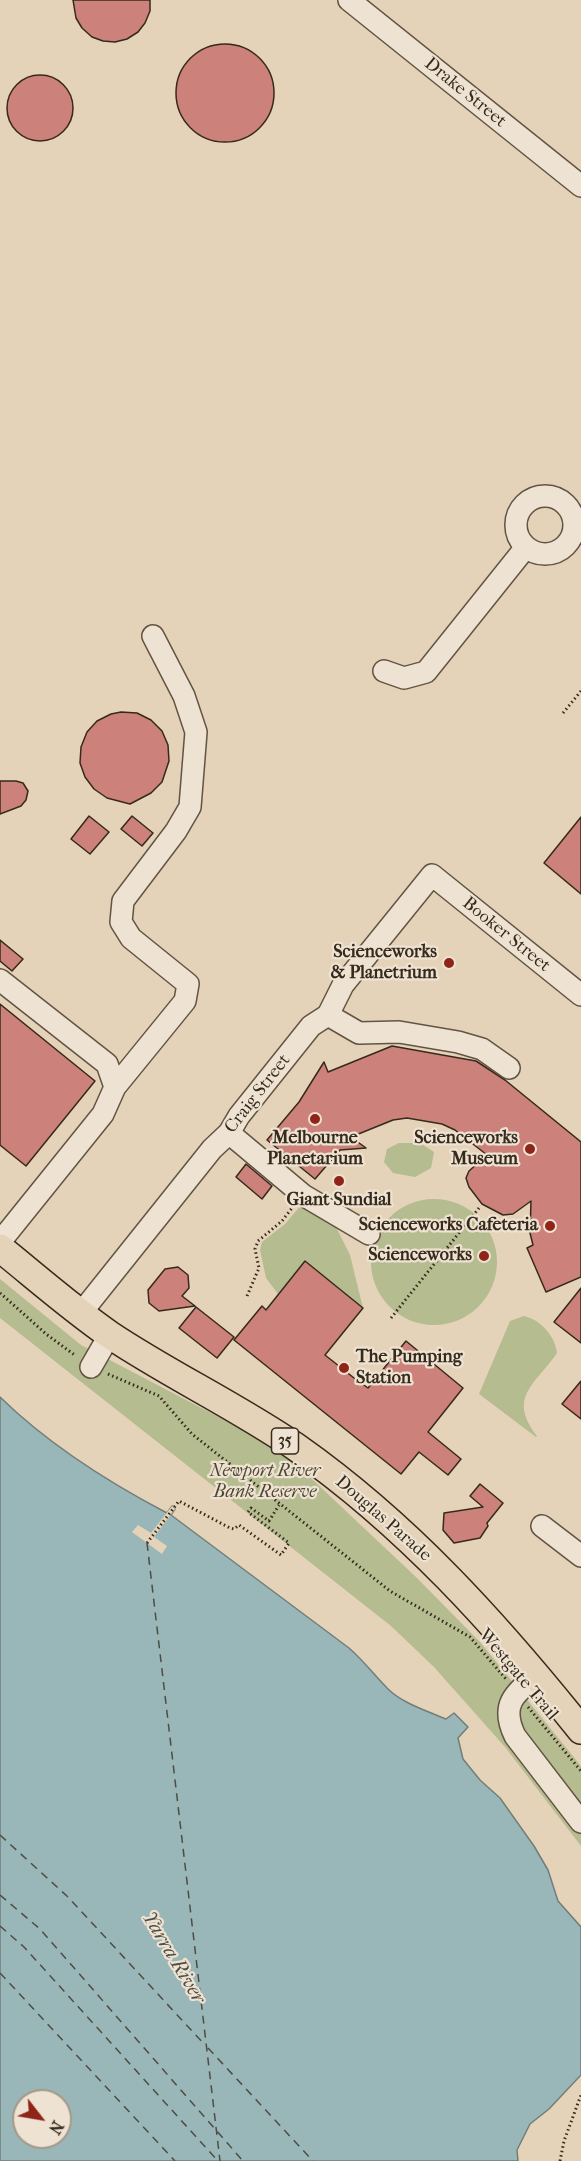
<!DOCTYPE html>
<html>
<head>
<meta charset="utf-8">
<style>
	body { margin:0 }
	#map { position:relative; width:581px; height:2161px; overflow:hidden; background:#e5d3b9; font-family:"IM FELL French Canon",serif }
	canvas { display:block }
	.north { position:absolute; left:12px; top:2089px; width:60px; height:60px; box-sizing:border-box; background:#eee2d2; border:2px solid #a49889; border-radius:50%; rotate:121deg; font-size:16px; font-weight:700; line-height:24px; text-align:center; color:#362a1c }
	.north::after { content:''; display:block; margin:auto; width:21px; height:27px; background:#8f2418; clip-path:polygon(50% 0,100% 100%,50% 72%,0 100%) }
</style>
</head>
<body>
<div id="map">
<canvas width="581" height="2161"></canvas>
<div class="north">N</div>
</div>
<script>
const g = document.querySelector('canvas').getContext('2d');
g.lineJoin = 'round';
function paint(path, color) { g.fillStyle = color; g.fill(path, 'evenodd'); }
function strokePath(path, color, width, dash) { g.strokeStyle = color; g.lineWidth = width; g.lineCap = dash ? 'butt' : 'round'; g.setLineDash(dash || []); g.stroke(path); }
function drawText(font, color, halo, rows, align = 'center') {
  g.font = font + ' "IM FELL French Canon",serif'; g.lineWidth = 4.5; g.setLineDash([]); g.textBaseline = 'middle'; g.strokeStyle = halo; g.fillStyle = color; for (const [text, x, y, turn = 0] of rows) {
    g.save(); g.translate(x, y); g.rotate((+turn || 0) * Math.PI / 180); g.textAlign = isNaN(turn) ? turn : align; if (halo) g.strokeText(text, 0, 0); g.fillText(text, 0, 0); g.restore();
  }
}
const green = new Path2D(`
	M399,1143H420L434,1152L431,1168L415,1177L393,1173L384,1162L387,1149Z
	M371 1262a63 63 0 1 1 126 0a63 63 0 1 1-126 0Z
	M302,1204L336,1227L350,1255L363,1308L305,1261L278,1294L266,1278L260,1250L262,1242L285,1224Z
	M0,1279L81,1345L280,1449L417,1578L480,1642L581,1766V1846L505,1747L434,1667L391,1626L0,1318Z
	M524,1316C541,1320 555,1336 557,1353C535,1385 507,1397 537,1436L536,1437L479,1394L510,1321Z`);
const water = new Path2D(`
	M0,1397C49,1445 106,1481 167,1513L172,1506L175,1509L171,1515L349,1648C364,1661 374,1675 388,1689C402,1703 427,1711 446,1719L454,1713L468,1727L458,1738L463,1759L480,1780L500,1798L534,1846L548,1870L558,1901L581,1927V2075L549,2109L530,2124L517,2150L518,2161H0ZM24,2101H60V2137H24Z`);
const pier = new Path2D(`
	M172,1506L175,1509L154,1537L167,1546L162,1554L132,1532L138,1525L151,1533Z`);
const ferry = new Path2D(`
	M147,1543L220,2161
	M0,1835L68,1897L205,2045
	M0,1895L40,1929L243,2161
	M0,1926L24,1947L218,2161
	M0,1973L175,2161
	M208,2048L313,2161`);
const building = new Path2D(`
	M73,0H150V11L145,23L138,32L127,39L115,42L103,41L92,37L82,28L76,18Z
	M176 93a49 49 0 1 1 98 0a49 49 0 1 1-98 0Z
	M7 108a33 33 0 1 1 66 0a33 33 0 1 1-66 0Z
	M121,712L137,713L151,720L162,731L168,745L169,761L162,782L151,793L130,804L107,798L94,789L85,777L80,763L81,747L87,732L97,721L111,714Z
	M0,781H16L23,783L28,791L26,800L21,806L0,814Z
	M89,816L109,832L90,854L71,839Z
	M132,816L153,833L142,846L121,829Z
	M581,817V894L544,863Z
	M0,940L23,959L12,971L0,961Z
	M0,1004L95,1081L26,1166L0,1145Z
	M392,1046L476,1061L505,1080L581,1142V1277L546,1292L527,1248L533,1245L530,1233L531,1201L513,1214L503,1215L482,1204L469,1187L466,1178L469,1171L487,1155L455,1130L442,1124L407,1118L393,1120L351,1137L366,1148L340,1150L315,1179L267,1140L299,1102L324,1062L328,1072Z
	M246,1164L272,1186L262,1199L236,1177Z
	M305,1261L363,1308L325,1355L354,1378L368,1388L406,1341L463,1388L428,1432L461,1459L448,1475L419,1452L401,1474L234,1340L262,1306L266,1310Z
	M178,1267L188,1275L189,1288L182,1296L195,1306L159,1311L149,1303L148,1290L165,1269Z
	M581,1288V1343L554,1322Z
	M196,1307L234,1337L217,1358L179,1328Z
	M581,1381V1419L562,1404Z
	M480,1484L503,1503L487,1523L488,1526L480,1538L454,1543L443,1530L444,1513L483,1507L470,1496Z`);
const path = new Path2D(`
	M563,713L581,691
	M0,1293L46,1334L76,1356
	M247,1296L259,1268L255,1249L258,1241L282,1221L292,1208
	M391,1318L479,1208
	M108,1374L159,1396L192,1434L390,1591L470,1637L506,1679
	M147,1543L179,1501L230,1528L234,1529L239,1525L281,1555L289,1543L248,1512L251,1508L269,1521L279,1505
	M528,1707L581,1771
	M560,2161L564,2141L581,2095`);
const minor = new Path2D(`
	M349,0L581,186
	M516 525a29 29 0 1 1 58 0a29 29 0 1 1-58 0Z
	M384,671L404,678L426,672L526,547
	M0,980L107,1064L115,1087L103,1114L0,1242
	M328,1015L359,1033L399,1032L458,1042L482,1049L509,1068
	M115,1087L185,1001L188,984L131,938L121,922L123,901L176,831L190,807L196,732L184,696L153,636
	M229,1133L303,1195L369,1234
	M81,1313L212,1149L229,1133L239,1116L311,1026L328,1015L343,985L432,875L581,995
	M91,1367L110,1334
	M542,1526L581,1556
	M537,1675C514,1694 500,1705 515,1736L581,1822`);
const major = new Path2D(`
	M0,1248C36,1277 71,1308 110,1335C170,1375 236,1406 296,1447C407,1525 496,1624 581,1730`);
const markers = [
	[449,963,6,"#8f2418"],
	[315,1119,6,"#8f2418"],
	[530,1149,6,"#8f2418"],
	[339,1181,6,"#8f2418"],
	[550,1226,6,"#8f2418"],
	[484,1256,6,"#8f2418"],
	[344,1368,6,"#8f2418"]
];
const shields = [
	[285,1441,27]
];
const shieldNames = [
	["35",285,1441]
];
const streetNames = [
	["Drake Street",465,93,39],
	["Booker Street",506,935,39],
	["Craig Street",258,1094,-52],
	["Douglas Parade",383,1519,41],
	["Westgate Trail",518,1675,50]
];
const poiNames = [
	["Scienceworks",437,953],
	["& Planetrium",437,974],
	["Melbourne",315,1139,"center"],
	["Planetarium",315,1160,"center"],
	["Scienceworks",518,1139],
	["Museum",518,1160],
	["Giant Sundial",339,1201,"center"],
	["Scienceworks Cafeteria",538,1226],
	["Scienceworks",472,1256],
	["The Pumping",356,1358,"left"],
	["Station",356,1379,"left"]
];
const parkNames = [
	["Newport River",265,1472],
	["Bank Reserve",265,1493]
];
const waterNames = [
	["Yarra River",173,1958,59]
];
paint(green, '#b4bc90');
paint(water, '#99b6b8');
strokePath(water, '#717e7a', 1.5);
paint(pier, '#e5d3b9');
strokePath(ferry, '#4f4d43', 1.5, [8, 6]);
paint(building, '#cd817b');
strokePath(building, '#362a1c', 1.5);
strokePath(minor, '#625443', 24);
strokePath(major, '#362a1c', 30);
strokePath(path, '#362a1c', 3, [1.5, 3]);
strokePath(minor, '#eee2d2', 21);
strokePath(major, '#e5d3b9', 27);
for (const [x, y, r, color] of markers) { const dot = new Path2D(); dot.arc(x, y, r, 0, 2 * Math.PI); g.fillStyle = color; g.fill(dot); strokePath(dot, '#eee2d2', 2); }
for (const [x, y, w] of shields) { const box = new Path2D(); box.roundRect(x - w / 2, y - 13, w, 26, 4.5); g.fillStyle = '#eee2d2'; g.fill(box); strokePath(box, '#362a1c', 1.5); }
drawText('bold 16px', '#362a1c', null, shieldNames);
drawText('18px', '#362a1c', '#eee2d2', streetNames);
drawText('bold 18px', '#362a1c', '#eee2d2', poiNames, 'right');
drawText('italic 18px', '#4f4733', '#eee2d2', parkNames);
drawText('italic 20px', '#4f4d43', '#eee2d2', waterNames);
</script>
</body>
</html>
